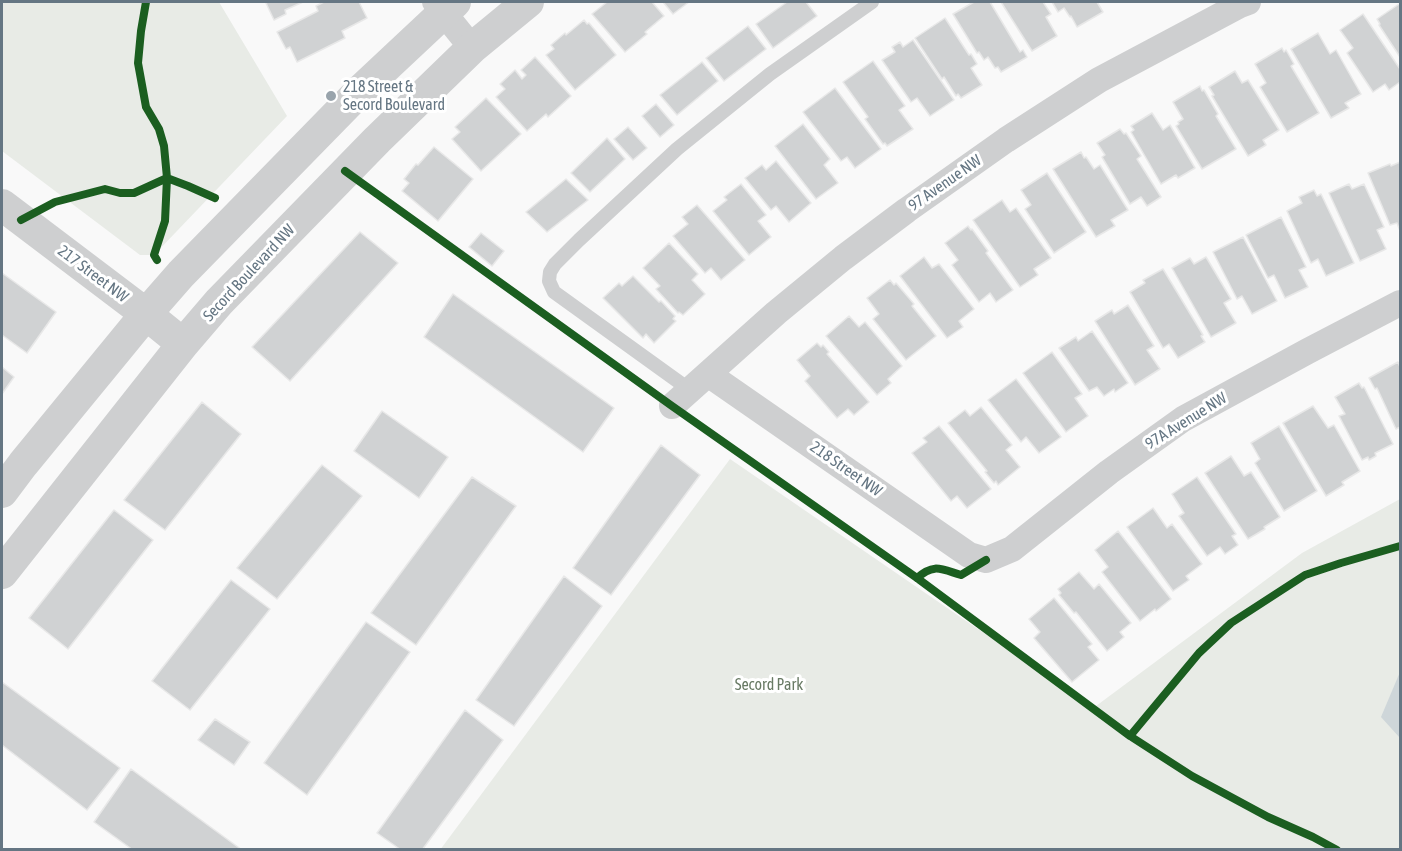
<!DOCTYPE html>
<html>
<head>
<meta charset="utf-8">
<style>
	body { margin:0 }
	#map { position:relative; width:1402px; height:851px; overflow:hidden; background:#f9f9f9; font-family:"Asap Condensed",sans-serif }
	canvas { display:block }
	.frame { position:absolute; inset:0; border:3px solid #657683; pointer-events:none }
</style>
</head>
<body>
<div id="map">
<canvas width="1402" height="851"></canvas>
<div class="frame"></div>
</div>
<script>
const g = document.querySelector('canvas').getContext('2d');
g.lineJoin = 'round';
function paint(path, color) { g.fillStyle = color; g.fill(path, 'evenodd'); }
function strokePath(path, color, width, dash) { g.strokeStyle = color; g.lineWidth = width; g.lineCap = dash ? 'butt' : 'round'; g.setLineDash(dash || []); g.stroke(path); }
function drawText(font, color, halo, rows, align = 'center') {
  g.font = font + ' "Asap Condensed",sans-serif'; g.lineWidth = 6; g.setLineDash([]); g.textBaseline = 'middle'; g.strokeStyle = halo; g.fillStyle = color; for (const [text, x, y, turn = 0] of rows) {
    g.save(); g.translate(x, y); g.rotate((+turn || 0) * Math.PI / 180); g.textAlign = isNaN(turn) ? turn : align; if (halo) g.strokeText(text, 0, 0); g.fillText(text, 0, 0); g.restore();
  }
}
const green = new Path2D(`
	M2,2H219L287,116L154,255H140L2,151Z
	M730,459L972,625L1096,706L1302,553L1400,499V849L440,850Z`);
const water = new Path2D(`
	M1400,672V738L1381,717Z`);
const building = new Path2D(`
	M268,2H303L285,10L286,14L274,20L266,3Z
	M324,2H359L367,18L342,31L345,38L297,62L290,47L286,49L277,32L318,11L316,6Z
	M607,2H652L664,16L645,32L647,34L625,52L592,14Z
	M663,2H689L673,14Z
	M787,2H806L817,16L773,48L756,24Z
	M974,2H990L1020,52L1023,50L1027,57L1001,72L998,67L995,68L988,57L984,60L979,52L977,53L953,14Z
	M1001,2H1043L1051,14L1046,17L1057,36L1032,51Z
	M1052,2H1097L1103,12L1077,27L1071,16L1070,17L1064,8L1058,12Z
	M1399,4L1400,5V57L1379,25L1380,24L1377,19Z
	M1363,14L1400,69V82L1389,90L1385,84L1373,92L1347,53L1353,48L1340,30Z
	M945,18L969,55L971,54L977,64L971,68L982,85L961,98L958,94L956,96L944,77L942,79L915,38Z
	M584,20L587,24L589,23L616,55L575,90L546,55L554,49L551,45L565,33L566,35Z
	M748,26L766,49L724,81L706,58Z
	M1318,33L1330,54L1336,50L1361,94L1345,103L1349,108L1331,118L1291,49Z
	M913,40L954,100L930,116L917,98L911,102L882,60L895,52L892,47L900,42L903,47Z
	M1282,48L1284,52L1286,50L1294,64L1291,66L1319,113L1287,132L1260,87L1266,83L1255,64Z
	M535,57L571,96L548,117L546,114L527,131L496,97L505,89L500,84L515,70L522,79L526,75L521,70Z
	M873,61L905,106L899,110L913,129L887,146L885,143L883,144L865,119L868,117L843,82Z
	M702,62L718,81L677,115L660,95Z
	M1235,71L1242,83L1248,80L1279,130L1263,140L1266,145L1248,156L1212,96L1214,95L1209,87Z
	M1200,86L1202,91L1204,90L1218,114L1216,116L1236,149L1202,169L1176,126L1179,124L1178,122L1183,119L1173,102Z
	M835,88L881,149L855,168L847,157L841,161L803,112Z
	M486,98L521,134L481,171L452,139L460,132L455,127Z
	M656,104L674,125L660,137L642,116Z
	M1152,113L1163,130L1170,125L1195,168L1178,178L1176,175L1161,184L1131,132L1134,130L1131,126Z
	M803,124L830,159L824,165L838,183L816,199L775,146Z
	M628,127L647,148L633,160L614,139Z
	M1120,129L1124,134L1126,133L1141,156L1137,159L1161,197L1147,206L1141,197L1130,204L1102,157L1105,155L1097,143Z
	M607,138L625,159L590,192L571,173Z
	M434,147L473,179L438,221L402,191L409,183L404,179L416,164L418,165Z
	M1081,152L1084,158L1086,157L1094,169L1100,165L1128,210L1111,220L1115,226L1096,237L1053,169Z
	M776,161L811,203L789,222L776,206L771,210L745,178L762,165L766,170Z
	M1400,162V231L1397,223L1390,225L1368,173L1390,164L1391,166Z
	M1047,173L1086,232L1054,253L1025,209L1031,205L1021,190Z
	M566,179L588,200L547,232L526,212Z
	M741,184L766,215L758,221L771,237L749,255L713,211L727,200L724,197Z
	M1349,184L1352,189L1364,184L1384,227L1377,230L1386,249L1360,261L1329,193Z
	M1314,190L1317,196L1321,194L1354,263L1326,276L1318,259L1311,263L1287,211L1302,203L1299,197Z
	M1002,200L1010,212L1016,208L1051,258L1034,269L1038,275L1020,287L973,220Z
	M697,205L745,260L721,280L711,268L705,273L673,236L688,224L682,217Z
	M1281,217L1306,267L1299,270L1308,287L1285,298L1274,275L1268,278L1246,235Z
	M968,226L971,230L972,229L988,251L986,253L1013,290L996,302L990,293L979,302L952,265L958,260L945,243Z
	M360,232L398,263L290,381L252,347Z
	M481,233L504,251L492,266L469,247Z
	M1243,237L1277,301L1252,314L1242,296L1237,299L1213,252Z
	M669,243L698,274L692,280L705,294L683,315L679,312L678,313L656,289L660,286L643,268Z
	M924,257L932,268L939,264L974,309L959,321L963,327L947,338L900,276Z
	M1206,257L1231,299L1224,303L1236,323L1211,337L1172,268L1190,258L1194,264Z
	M1163,269L1203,335L1201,336L1205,342L1178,358L1169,344L1163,348L1130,292L1145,283L1143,280Z
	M2,273L56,312L27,353L2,335Z
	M633,276L659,302L661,301L675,316L673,319L676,321L654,343L646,334L643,338L603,298L619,283L622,286Z
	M890,280L894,285L896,283L914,304L912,306L936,336L906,360L873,319L879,314L867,298Z
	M453,294L614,408L583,452L424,337Z
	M1128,305L1154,346L1147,350L1160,369L1135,385L1095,321L1112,310L1114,314Z
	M849,316L859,327L865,322L902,366L888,379L891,383L877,395L826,336Z
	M1092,331L1128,383L1115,392L1114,389L1104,396L1097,387L1089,391L1059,348L1076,337L1078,341Z
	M817,343L821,347L823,345L829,352L827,354L869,402L854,415L848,409L837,418L805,381L810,376L797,360Z
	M1052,352L1082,394L1075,398L1088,416L1066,432L1023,373Z
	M1398,362L1400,367V427L1396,429L1377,388L1375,389L1369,378Z
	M2,367L14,377L2,394Z
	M1016,379L1061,437L1039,453L1026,437L1021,442L988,400Z
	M1359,383L1362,388L1364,387L1393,444L1375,453L1376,456L1369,460L1368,457L1362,460L1339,416L1345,414L1335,397Z
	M202,402L241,434L165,530L124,500Z
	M1313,406L1328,428L1334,425L1360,471L1342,482L1344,485L1326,496L1283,423Z
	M981,407L1012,445L1006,450L1020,467L998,485L996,481L994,483L985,472L987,471L948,423L965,410L970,416Z
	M382,411L448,457L419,498L354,451Z
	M939,426L991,489L967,508L957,496L951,501L912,453L927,442L923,438Z
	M1279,426L1317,491L1284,511L1255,463L1260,459L1251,443Z
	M661,445L700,475L611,595L573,568Z
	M1231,456L1244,476L1251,472L1280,517L1264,527L1265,529L1248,539L1205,473Z
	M322,465L362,496L277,599L237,568Z
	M472,477L516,506L416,645L371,613Z
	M1197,477L1236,534L1232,536L1238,545L1225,554L1220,547L1207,556L1179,516L1184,513L1172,494Z
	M1153,508L1167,528L1172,524L1202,564L1186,576L1189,580L1173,591L1127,527Z
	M114,510L153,540L68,649L29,618Z
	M1118,531L1171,599L1156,611L1155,609L1140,621L1102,572L1108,567L1095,550Z
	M1079,572L1094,589L1099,584L1131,623L1120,632L1124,637L1107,651L1076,612L1074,613L1059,595L1061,593L1058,589Z
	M564,576L602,606L514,726L476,700Z
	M231,580L270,609L190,710L152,681Z
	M1054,598L1092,644L1088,647L1099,660L1072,682L1034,638L1040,632L1029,619Z
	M366,622L410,652L307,795L264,763Z
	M2,682L120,768L87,810L2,745Z
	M465,710L503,740L422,850H401L377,833Z
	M215,719L250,742L234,765L198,740Z
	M131,769L242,850H133L94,822Z`);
const service = new Path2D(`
	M690,390L554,292L549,281L550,272L555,264L579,240L677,149L770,74L872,2`);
const minor = new Path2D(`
	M435,2L472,48
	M708,374L969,555L986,560L1012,549L1109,472L1183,419L1308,351L1400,303
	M672,406L776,313L843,258L907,210L1006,140L1099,80L1240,5L1248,2`);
const tertiary = new Path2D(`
	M2,205L146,314L183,344
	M2,492L23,464L146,314L181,274L359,92L455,2
	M2,573L183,344L219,302L377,140L472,48L528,2`);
const cycleway = new Path2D(`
	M146,2L141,31L138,63L146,107L159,129L164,146L167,178L165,221L154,255L157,260
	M345,171L672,406L917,578L1130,736L1199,653L1231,623L1305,575L1341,563L1400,546
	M21,220L55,202L105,189L120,193H134L167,178L188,186L215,198
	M917,578C934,563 941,569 961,575L986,560
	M1130,736L1192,776L1268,817L1313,837L1337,850`);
const markers = [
	[331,96,6,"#99a4ac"]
];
const poiNames = [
	["218 Street &",343,87],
	["Secord Boulevard",343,105]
];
const streetNames = [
	["97 Avenue NW",945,183,-35],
	["Secord Boulevard NW",249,273,-47],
	["217 Street NW",93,274,37],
	["97A Avenue NW",1186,421,-32],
	["218 Street NW",846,469,35]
];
const parkNames = [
	["Secord Park",769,685]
];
paint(green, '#e8ebe6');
paint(water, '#ced6d9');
paint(building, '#d0d2d3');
strokePath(building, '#e8e8e8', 1.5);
strokePath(service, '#cecfd0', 14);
strokePath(minor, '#cecfd0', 26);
strokePath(tertiary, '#cecfd0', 32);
strokePath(cycleway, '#1b5e20', 8);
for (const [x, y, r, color] of markers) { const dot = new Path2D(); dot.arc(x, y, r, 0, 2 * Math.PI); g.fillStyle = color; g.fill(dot); strokePath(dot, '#fff', 2); }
drawText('16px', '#657683', '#fff', poiNames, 'left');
drawText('16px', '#657683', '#fff', streetNames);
drawText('16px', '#687a64', '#fff', parkNames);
</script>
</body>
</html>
